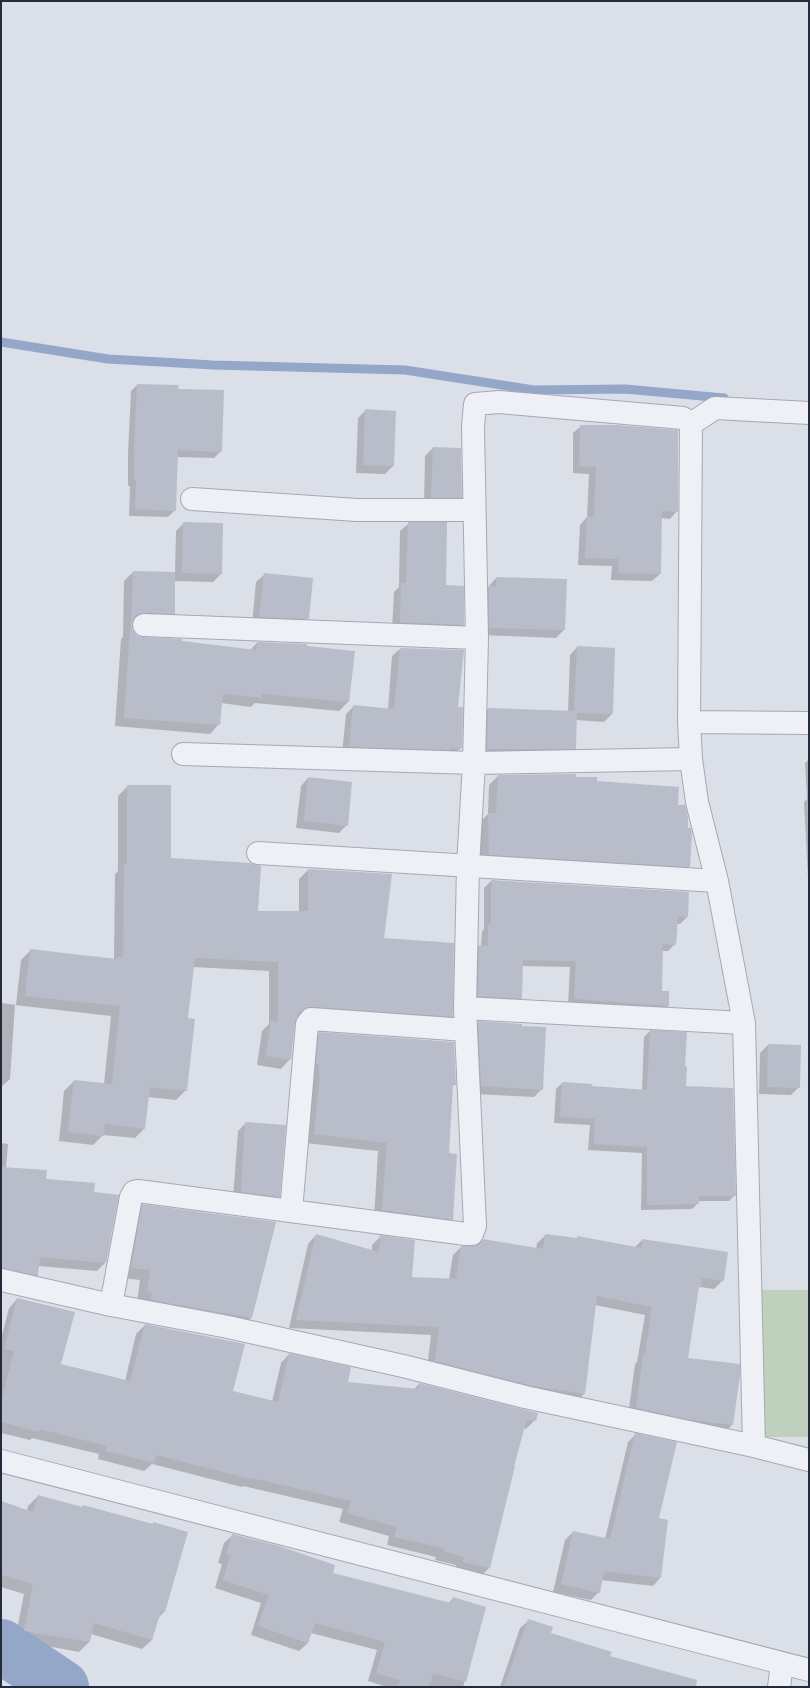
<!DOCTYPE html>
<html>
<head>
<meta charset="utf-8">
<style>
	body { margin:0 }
	#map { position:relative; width:810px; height:1688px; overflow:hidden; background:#dbdfe7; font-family:"Source Sans 3",sans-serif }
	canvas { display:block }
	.frame { position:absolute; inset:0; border:2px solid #252b3d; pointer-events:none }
</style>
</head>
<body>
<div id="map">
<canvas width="810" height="1688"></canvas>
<div class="frame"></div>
</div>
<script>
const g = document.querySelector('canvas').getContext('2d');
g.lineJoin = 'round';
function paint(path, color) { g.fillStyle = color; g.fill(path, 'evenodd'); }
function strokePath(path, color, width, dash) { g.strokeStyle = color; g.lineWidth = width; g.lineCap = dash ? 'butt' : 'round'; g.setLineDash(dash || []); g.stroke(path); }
const green = new Path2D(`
	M756,1290H809V1437H756Z`);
const shadow = new Path2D(`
	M137,385L177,390L221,451L214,458L176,457L175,510L168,517L129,516L130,486H128V453L131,391Z
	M366,410L395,412L393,466L385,474L356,473L358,418Z
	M581,426L677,511L670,519L661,518L660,574L652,581L611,580L612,566L578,565L580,525L587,517L589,474L573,473V433Z
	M433,448L461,497L453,505H424L425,456Z
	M184,523L221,574L213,582L174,581V613L164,623L131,622L132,632L137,637L250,650L257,643L353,652L348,702L339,711L255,703L251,707L221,703L219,724L210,734L115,726L121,639L123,637L124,581L133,572L175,573L176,531Z
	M408,524L445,586L463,625L455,632L392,630L394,592L399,587L400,531Z
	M264,575L308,618L300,626L252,625L256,582Z
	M496,578L564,630L556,638L482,635L481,595Z
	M577,647L614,649L612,714L604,722L576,720L575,748L568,756H480L481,716L488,709L568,712L570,655Z
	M400,649L457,708L461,748L453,755L342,754L346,714L354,706L388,709L392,656Z
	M809,759V897L804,802L807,799L805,763Z
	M498,776L575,778L596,782L677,806L689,866L680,875L480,863V822L488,814L489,785Z
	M308,778L347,825L339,833L296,828L301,786Z
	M128,786L170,859L257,911L299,912V879L308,870L383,939L452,1016L442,1026L302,1016L296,1017L294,1022L290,1059L281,1069L257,1065L262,1031L269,1024V971L193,967L187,1019L186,1090L176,1100L148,1097L144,1129L135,1138L103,1135L93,1145L59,1141L64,1091L74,1081L104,1084L111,1016L15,1005L10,1079L1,1087V1003L16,1005L21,960L31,950L114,960L115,874L118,871V796Z
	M491,881L687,917L680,924H677L675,944L668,951H662L661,992H668V1006L661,1013L568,1005L570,967L522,966L521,998L514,1005L471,1003L472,953L479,946H481L482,932L484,929V888Z
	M479,1022L542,1089L534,1097L474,1094L471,1030Z
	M650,1031L684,1067L685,1087L735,1195L729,1201H698V1203L692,1209L641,1210L642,1153L588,1150L590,1125L554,1123L556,1089L562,1083L591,1087L642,1090L644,1037Z
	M319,1033L455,1084L452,1087L448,1154L452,1219L443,1228L374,1219L378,1151L305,1143L310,1042Z
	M768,1045L799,1087L791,1095L759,1094L760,1053Z
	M246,1123L279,1197L271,1204L233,1199L238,1131Z
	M1,1143L8,1144L6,1168L93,1193L105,1263L97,1271L38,1266L37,1275L29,1284L1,1277Z
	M143,1205L251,1318L241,1328L137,1302L140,1280L121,1278L133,1215Z
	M316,1235L372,1251V1245L381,1236L411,1278L449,1279L453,1255L461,1247L536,1249L537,1243L546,1235L635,1247L642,1240L723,1280L714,1289L700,1287L697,1290L687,1359L732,1425L724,1433L628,1416L635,1364L637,1362L645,1315L595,1305L584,1394L576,1402L427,1369L431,1335L289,1328L308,1244Z
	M17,1299L60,1365L125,1381L136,1334L145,1325L232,1392L272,1402L281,1363L289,1354L347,1383L413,1390L419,1384L535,1420L526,1429L523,1428L489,1568L481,1576L455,1571L456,1565L435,1560L436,1557L387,1545L389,1536L339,1522L343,1509L243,1486L242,1487L152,1464L144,1471L98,1459L99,1454L32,1438L30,1440L1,1433V1339L9,1308Z
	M636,1434L658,1519L667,1520L660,1578L653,1586L601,1580L599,1592L591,1600L553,1592L565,1540L573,1532L605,1539L628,1442Z
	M38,1496L152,1525L154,1523L186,1532L164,1612L158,1618L152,1640L142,1649L91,1634L89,1642L79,1652L15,1640L24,1594L1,1587V1502L27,1511L28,1506Z
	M233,1535L331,1574L448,1604L453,1598L485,1608L463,1687H387L368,1681L377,1650L311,1633L308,1643L299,1651L251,1635L261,1603L215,1588L222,1564L218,1563L224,1543Z
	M528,1621L549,1634L609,1656L677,1687H500L520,1628Z`);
const stream = new Path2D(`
	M1,342L108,359L213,365L405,370L534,390L625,389L724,398`);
const river = new Path2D(`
	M1,1646L62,1687`);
const building = new Path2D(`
	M137,384L179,385L178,389L224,390L222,452L178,450L176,511L135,509L136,480H134V446Z
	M365,409L396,411L394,466L363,465Z
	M580,425H617L678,430V512L662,511L661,574L618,573L619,559L585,558L587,516L594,517L596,467L579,466Z
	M433,447L461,448L462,498H431Z
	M183,522L223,523L222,574L182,573Z
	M408,522H447L446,585L464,586V625L400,622L401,583H406Z
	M133,571L175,572V614L144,613L138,614L133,619L132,625L133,631L138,636L144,637L182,639V641L256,650L257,642L307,644V646L355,651L349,702L262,694V698L223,694L220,725L124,718L130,628L131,629Z
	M264,573L313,578L309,619L259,617Z
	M496,577L567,579L565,630L489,628V586L496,587Z
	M577,646L615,648L613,714L577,713L576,749H487L488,708L574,711Z
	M400,648L464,650L458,707H463L462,748H450L449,750L349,747L353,705L394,709Z
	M576,774V777H597V781L679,787L678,805H685L688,817V828H691L692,832L690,867L489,855L488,813H496L498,775Z
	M308,777L352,782L348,826L304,821Z
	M127,785H171V858L250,863L261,866L258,911H308V869L392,874L384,938L454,943L453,1017L312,1007H306L297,1016L295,1023L291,1060L266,1056L271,1021L278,1022V962L195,958L188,1018L195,1019L187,1091L150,1087L145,1129L105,1124L104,1136L68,1132L74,1080L112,1084L120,1006L25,996L30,949L116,959L117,957H123L124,864H127Z
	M491,880L689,892L688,917H678L676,945L663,944L662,991H669V1006L574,999L576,961L523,960L522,999L478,996L479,945L488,946V924H491Z
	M478,1021L522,1024V1026L546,1027L543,1090L481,1086Z
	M650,1030L687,1032L685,1066L687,1067L686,1086L733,1088L736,1196H699V1204L647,1205V1147L594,1144L595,1119L560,1117L562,1082L592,1084V1086L647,1090Z
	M319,1032L454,1042L456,1085H453L449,1153L457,1154L453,1220L382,1210L387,1143L314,1134L320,1076H319V1064H316Z
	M768,1044L801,1045L800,1088L767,1087Z
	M245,1122L286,1125L280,1197L241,1192Z
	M1,1167L47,1170L46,1179L95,1183L94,1192L119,1195L106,1263L40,1257L38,1276L1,1268Z
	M142,1204L276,1222L252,1318L151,1300L152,1293L147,1292L150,1270L131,1268Z
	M316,1234L379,1252L380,1235L415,1240L412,1277L456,1279L461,1246H472L479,1244L483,1239L543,1249L545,1234L577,1238V1236L642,1248V1239L728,1252L724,1281L702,1278L701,1287H699L688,1358L740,1364V1375L733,1425L691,1420L636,1408L643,1355H645L652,1307L597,1296L585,1394L528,1385L435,1361L439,1327L296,1320Z
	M17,1298L75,1312L61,1364L130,1381L145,1324L245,1344L233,1391L278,1402L289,1353L351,1367L348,1382L418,1389L419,1383L538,1413L536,1421L527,1419L514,1466H515L490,1568L462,1562L464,1557L443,1551L444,1548L394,1537L397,1527L347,1513L351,1501L251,1478V1479L156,1455L154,1463L106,1451L107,1446L40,1429L39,1432L1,1422V1403L14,1351L4,1349Z
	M635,1433L677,1442L659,1518L668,1520L661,1578L604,1571L600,1593L561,1584L573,1531L610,1539Z
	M38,1495L82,1507L83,1505L153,1524V1522L188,1532L165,1612L161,1611L152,1640L94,1623L90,1642L24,1631L33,1584L1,1575V1501L33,1512Z
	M232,1534L279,1546L335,1565L333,1573L451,1603L453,1597L486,1607L466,1682L433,1673L429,1687H397L400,1680L376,1673L385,1642L315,1623L308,1643L258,1626L269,1595L223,1580L230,1556L226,1554Z
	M528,1619L553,1627L551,1633L612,1652L610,1656L697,1680L696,1687H504Z`);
const minor = new Path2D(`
	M691,424L715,408L809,413
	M192,499L357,510H474
	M144,625L477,638
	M689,722L809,723
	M183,754L474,763L691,759L697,802L717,881
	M258,853L717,881L744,1023
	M465,1008L468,866L474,763L477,638L473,427L475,404L499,402L683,418L691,424L689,722L691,759
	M291,1211L307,1024L311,1019L466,1030
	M1,1280L111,1305L228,1327L403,1366L525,1397L754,1446L809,1460
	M111,1305L131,1197L134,1192L138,1191L466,1234H472L475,1226L465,1008L744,1023L754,1446
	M1,1461L809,1670
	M779,1687L782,1664`);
paint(green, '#bfd1bc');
paint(shadow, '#0003');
strokePath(stream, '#94a7c9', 9);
strokePath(river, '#94a7c9', 54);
paint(building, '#b9bdca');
strokePath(minor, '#a4a9b4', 24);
strokePath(minor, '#eef0f5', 22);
</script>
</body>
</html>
